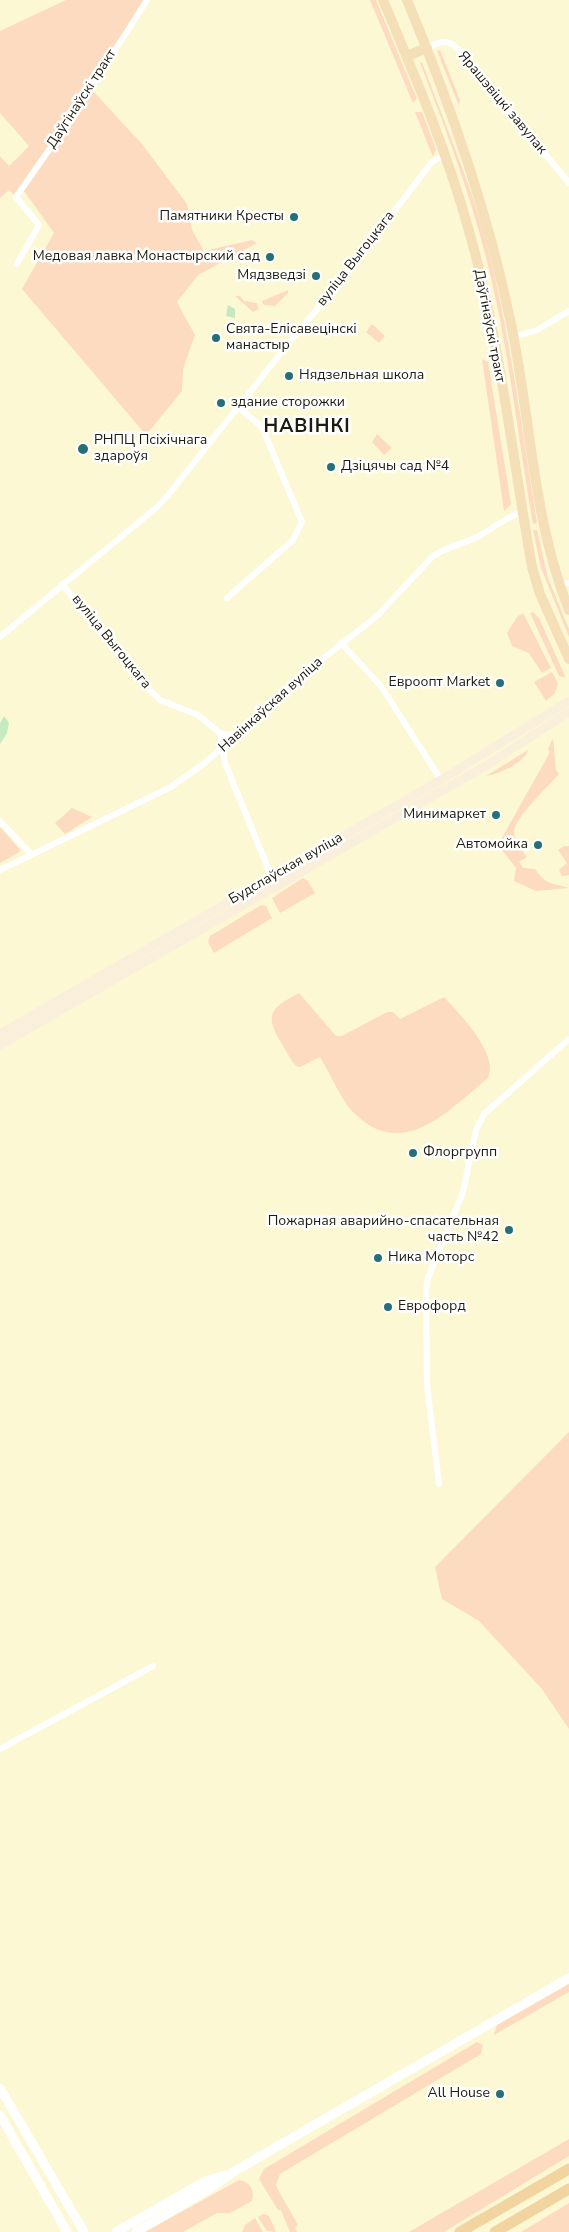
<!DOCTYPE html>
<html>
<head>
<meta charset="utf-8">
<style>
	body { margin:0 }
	canvas { display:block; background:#fdf8d4 }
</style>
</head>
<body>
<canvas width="569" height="2232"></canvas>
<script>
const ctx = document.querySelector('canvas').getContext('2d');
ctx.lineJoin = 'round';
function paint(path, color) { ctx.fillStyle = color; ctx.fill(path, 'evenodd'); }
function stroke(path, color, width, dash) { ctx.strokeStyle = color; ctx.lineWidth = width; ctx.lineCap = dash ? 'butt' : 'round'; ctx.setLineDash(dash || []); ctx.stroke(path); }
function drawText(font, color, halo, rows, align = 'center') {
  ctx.font = font + ' "Nunito Sans",sans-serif'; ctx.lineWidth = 5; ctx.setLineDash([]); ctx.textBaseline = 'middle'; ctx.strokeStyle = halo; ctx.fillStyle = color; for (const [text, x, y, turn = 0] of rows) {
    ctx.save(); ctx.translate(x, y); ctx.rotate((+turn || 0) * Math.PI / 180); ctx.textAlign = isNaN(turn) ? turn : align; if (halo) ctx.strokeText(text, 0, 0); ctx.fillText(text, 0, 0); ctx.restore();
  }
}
const green = new Path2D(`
	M66 0H146L54 132 43 160 16 197 9 190 0 198V156L9 166 29 146 0 113V31Z
	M370 0H376L414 92 417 98 413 103Z
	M440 50 460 100 459 106 437 51Z
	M422 62C444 122 469 179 486 240 510 333 522 429 537 523L533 524C519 446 511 367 494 291 477 212 449 137 420 63Z
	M93 91 142 144 187 204 192 230 204 251 252 240 257 243 198 275 177 302 195 335 183 369 182 391 146 435 22 289 54 233 24 191Z
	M415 112H422L436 149 433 157Z
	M288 290V293L275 306 264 305 262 301Z
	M235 296H240L244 301 257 303 259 309 253 312Z
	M372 324 385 336 379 343 366 332Z
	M482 359 488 362 511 504 504 511Z
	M377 434 392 448 384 455 372 442Z
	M533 530H537L548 578 569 629V637L541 568Z
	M533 612 539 618 566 678 559 676 530 613Z
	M523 613 551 668 542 673 529 653 512 646 507 633 518 616Z
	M552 672 558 683 555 693 546 701 534 682Z
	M553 738 556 770 559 774C549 786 513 818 514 833 514 842 522 850 527 857L519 862 523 868 535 869C548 887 552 882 569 888L536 891 514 881 516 868 498 845 550 752 548 749Z
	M528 750C524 763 499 774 486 776Z
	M72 808 92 817 65 834 55 823Z
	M0 827 21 851 0 863Z
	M564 846H569V875L562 876 559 870 567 863 558 850Z
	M303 878 308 881 315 893 280 913 272 898Z
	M261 905 266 906 272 918 214 953 208 942 210 936Z
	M299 993 336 1036H342L387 1012H393L400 1019 444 997C459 1013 500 1055 488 1078 449 1110 403 1162 354 1113 341 1100 330 1073 320 1057L300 1067 296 1066C289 1058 285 1048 279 1039 263 1012 275 1006 299 993Z
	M569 1432V1729L542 1689 479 1621 442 1599 435 1567Z
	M569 1984V1992L494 2035 497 2025Z
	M477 2042 483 2045 481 2054 280 2174 276 2185 278 2190 298 2225 295 2227 297 2232H290L281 2210H278L259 2179 264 2169Z
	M569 2139V2156L444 2232H409Z
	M239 2180C250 2182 255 2190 252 2201L230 2213H217L183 2232H145Z
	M569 2203V2232H521Z
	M264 2214 269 2216 276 2232 267 2231 258 2217Z
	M255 2218 263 2232H242L245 2225Z`);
const water = new Path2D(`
	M228 305 235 309V318L226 316Z
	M4 716 9 723 7 733 0 744V723Z`);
const minor = new Path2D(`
	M427 48C440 42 447 38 458 49L569 183
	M17 264 39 225 16 197 79 107 147 0
	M514 337 537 330 569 311
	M62 584 144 684 160 700 198 715 220 733 227 735 235 734
	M559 585 569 583
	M227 598 293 540 302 522 262 427 238 407
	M0 637 157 507 169 494 292 339 345 276 431 163 446 154
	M341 643 381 686 441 780
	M220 733 225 763 272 878
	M0 821 32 855
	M0 870 171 787 206 762 301 676 377 616 433 556C447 547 462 544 477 537 492 529 505 518 522 512
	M439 1484 427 1385 426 1290 428 1278 463 1192 476 1130 484 1114 569 1039
	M0 1749 153 1666`);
const tertiary = new Path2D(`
	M0 2088 84 2232
	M0 2115 67 2232
	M116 2232 204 2182 224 2175
	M136 2232 211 2188 233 2172 569 1978`);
const secondary = new Path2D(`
	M0 1034 441 780 569 701
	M0 1045 487 765 569 712`);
const primary = new Path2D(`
	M383 0C415 76 447 151 469 231 500 340 512 455 532 567L540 594 569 659
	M407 0C450 103 487 209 510 319 531 416 532 518 569 610
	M407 56 427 48`);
const trunk = new Path2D(`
	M460 2232 569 2169
	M495 2232 569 2189`);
const markers = [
	[294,217,5,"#256f76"],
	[270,257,5,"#256f76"],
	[316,276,5,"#256f76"],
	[216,338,5,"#256f76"],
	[289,376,5,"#256f76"],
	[221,403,5,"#256f76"],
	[83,449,6,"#256f76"],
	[331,467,5,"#256f76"],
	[500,683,5,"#256f76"],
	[496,815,5,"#256f76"],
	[538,845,5,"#256f76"],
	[413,1153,5,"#256f76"],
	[509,1230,5,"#256f76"],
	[378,1258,5,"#256f76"],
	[388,1307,5,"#256f76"],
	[500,2094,5,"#256f76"]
];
const streetNames = [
	["Даўгінаўскі тракт",82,99,-57],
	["Ярашэвіцкі завулак",502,103,50],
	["вуліца Выгоцкага",356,259,-52],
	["Даўгінаўскі тракт",489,326,79],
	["вуліца Выгоцкага",111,642,51],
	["Навінкаўская вуліца",271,705,-42],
	["Будслаўская вуліца",286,869,-30]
];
const poiNames = [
	["Памятники Кресты",284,217],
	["Медовая лавка Монастырский сад",260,257],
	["Мядзведзі",306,276],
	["Свята-Елісавецінскі",226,330,"left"],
	["манастыр",226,346,"left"],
	["Нядзельная школа",299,376,"left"],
	["здание сторожки",231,403,"left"],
	["РНПЦ Псіхічнага",94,441,"left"],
	["здароўя",94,457,"left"],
	["Дзіцячы сад №4",341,467,"left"],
	["Евроопт Market",490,683],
	["Минимаркет",486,815],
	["Автомойка",528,845],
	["Флоргрупп",423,1153,"left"],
	["Пожарная аварийно-спасательная",499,1222],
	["часть №42",499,1238],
	["Ника Моторс",388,1258,"left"],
	["Еврофорд",398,1307,"left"],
	["All House",490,2094]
];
const districtNames = [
	["НАВІНКІ",307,427]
];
paint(green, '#fddbc1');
paint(water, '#c5eac0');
stroke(minor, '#fff', 6);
stroke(tertiary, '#fff', 9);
stroke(secondary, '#faefdb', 9);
stroke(primary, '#f5dfb8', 10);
stroke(trunk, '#f2d4a0', 11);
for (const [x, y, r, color] of markers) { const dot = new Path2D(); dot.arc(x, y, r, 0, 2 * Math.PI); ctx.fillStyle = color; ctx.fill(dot); stroke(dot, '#fff', 2); }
drawText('14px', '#1e1c0f', '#fff', streetNames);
drawText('14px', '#1e1c0f', '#fff', poiNames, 'right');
ctx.letterSpacing = '1px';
drawText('bold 19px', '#1e1c0f', '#fff', districtNames);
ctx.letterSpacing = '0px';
</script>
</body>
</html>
